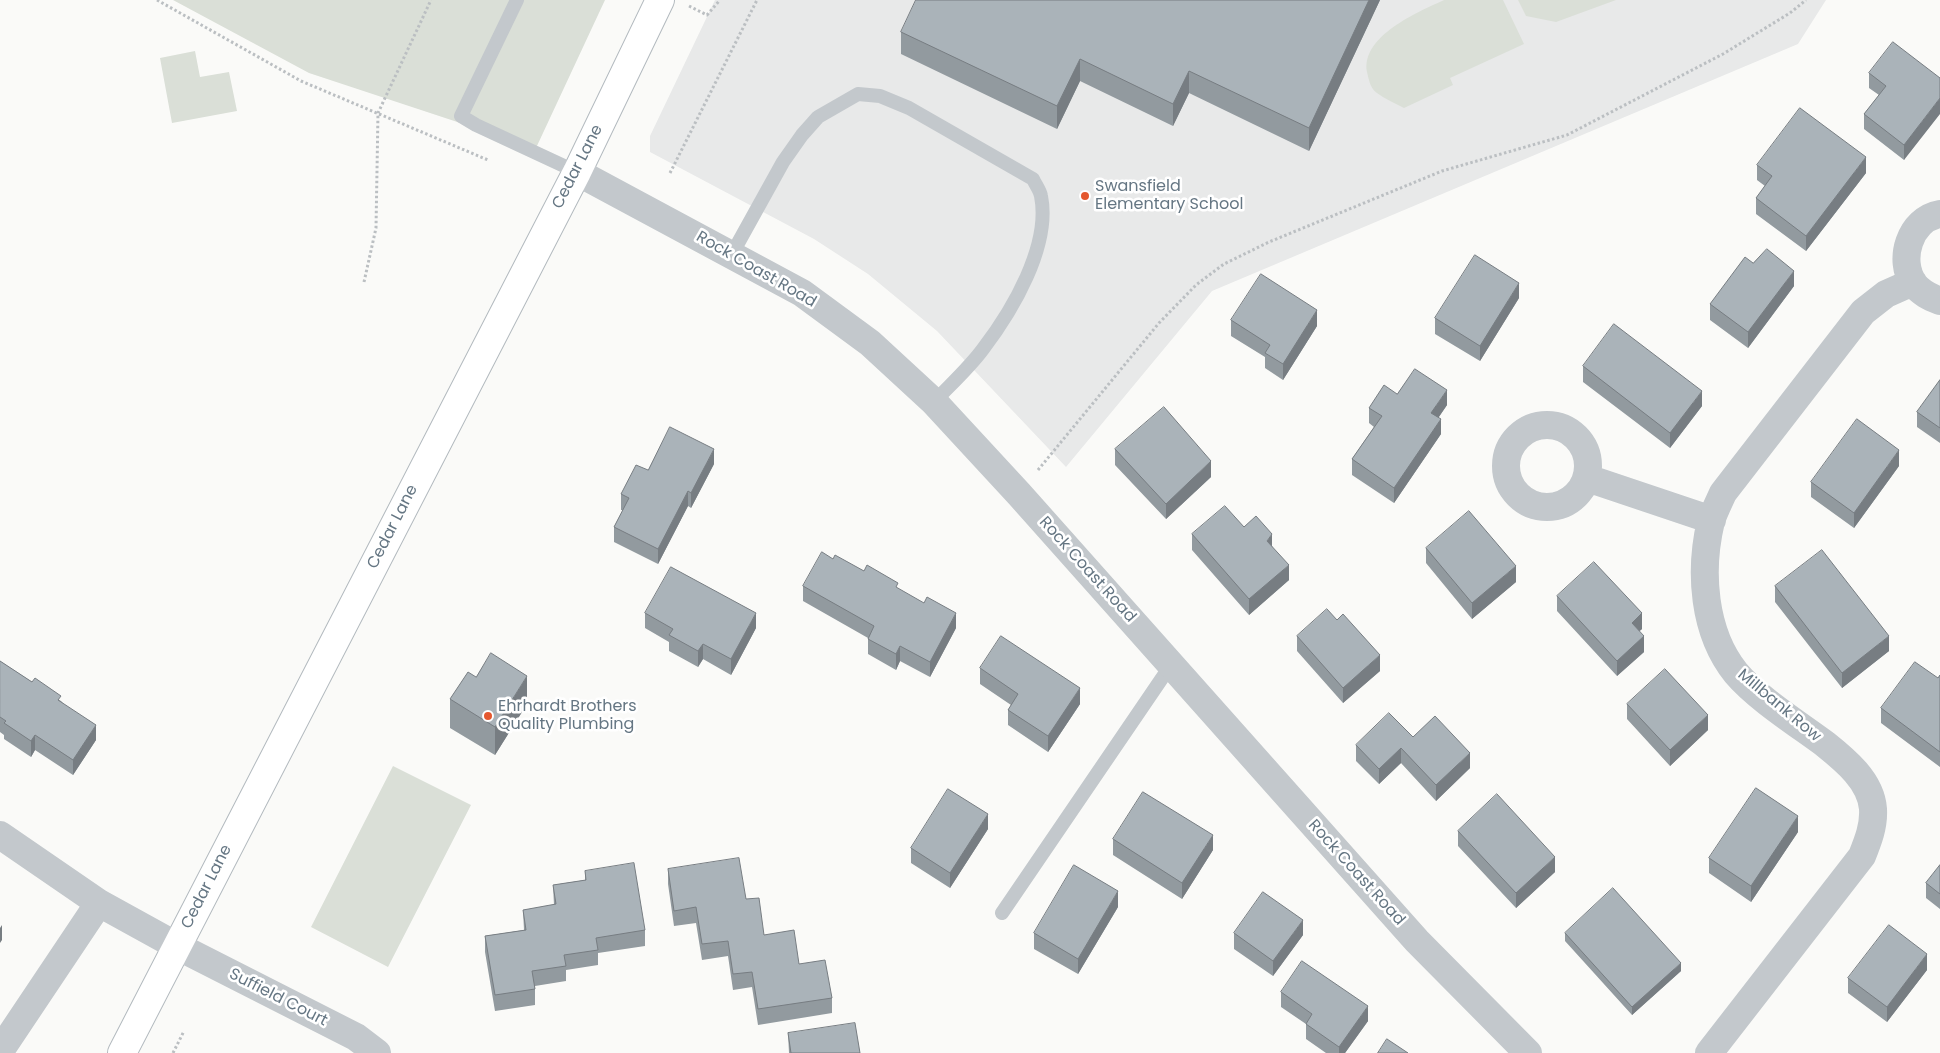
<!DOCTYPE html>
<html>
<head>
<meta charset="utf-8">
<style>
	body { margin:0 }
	canvas { display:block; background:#fafaf8 }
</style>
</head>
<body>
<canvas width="1940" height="1053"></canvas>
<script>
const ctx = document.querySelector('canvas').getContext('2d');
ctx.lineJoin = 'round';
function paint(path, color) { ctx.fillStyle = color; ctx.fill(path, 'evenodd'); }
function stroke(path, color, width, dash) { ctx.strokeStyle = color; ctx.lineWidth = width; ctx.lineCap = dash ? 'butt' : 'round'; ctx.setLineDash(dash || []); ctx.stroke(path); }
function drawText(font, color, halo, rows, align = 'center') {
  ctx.font = font + ' Poppins,sans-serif'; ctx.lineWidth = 5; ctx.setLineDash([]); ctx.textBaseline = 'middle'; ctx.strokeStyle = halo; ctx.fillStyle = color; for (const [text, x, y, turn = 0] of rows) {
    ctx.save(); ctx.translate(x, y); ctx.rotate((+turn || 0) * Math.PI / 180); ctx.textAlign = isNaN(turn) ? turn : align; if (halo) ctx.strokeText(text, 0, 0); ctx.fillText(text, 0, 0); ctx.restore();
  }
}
const built = new Path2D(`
	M715 0H1826L1798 44 1212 291 1066 467 937 331 868 274 814 239 650 152V136Z`);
const green = new Path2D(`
	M173 0H605L536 148 309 73Z
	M1444 0H1503L1524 44 1450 78 1453 85 1404 108C1395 103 1385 99 1377 93 1370 88 1369 80 1367 72 1361 36 1418 12 1444 0Z
	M1518 0H1616L1556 22 1526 16Z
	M195 51 200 77 229 72 237 111 172 123 160 58Z
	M393 766 471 805 388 967 311 927Z`);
const path = new Path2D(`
	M157 0 301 81 488 160
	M689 6 707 15 720 0
	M670 173 757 0
	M364 282 376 228 378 113 431 0
	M1038 470 1159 323 1196 285 1224 264 1269 242 1442 171 1567 135 1723 54 1790 13 1806 0
	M173 1053 184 1031`);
const service = new Path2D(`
	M517 0 461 116 476 125 577 172
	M732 254 783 162 802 135 818 117 858 94 880 96 909 108 1033 179C1035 184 1040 190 1041 196 1051 246 1012 311 983 349 969 368 950 385 934 402
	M1002 913 1171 665`);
const minor = new Path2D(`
	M577 172 802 293 870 343 934 402 1019 494 1417 941 1528 1053
	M1940 214C1910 219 1897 260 1914 284 1921 293 1930 297 1940 301
	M1506 466a41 41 0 1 1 82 0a41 41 0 1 1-82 0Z
	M1587 478 1712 520
	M0 835 99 903 177 946 356 1037 377 1053
	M0 1051 99 903
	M1709 1053 1862 856C1868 841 1874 826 1873 809 1871 781 1845 760 1825 744 1798 724 1757 698 1736 673 1703 632 1699 571 1711 521 1714 512 1719 502 1723 493L1863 312 1886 294 1913 282`);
const secondary = new Path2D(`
	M122 1053 577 172 660 0`);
const wall = new Path2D(`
	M1380 0 1309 151 1189 93 1173 126 1080 81 1057 129 901 54V32Z
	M1869 73 1940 78 1904 160 1864 129V114L1879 95 1869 88Z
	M1757 165 1866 173 1806 251 1756 214V198L1765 186 1757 180Z
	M1753 263 1794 286 1748 348 1710 320V304Z
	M1519 298 1480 361 1435 334V318Z
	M1231 320 1317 326 1283 380 1265 368V357L1231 336Z
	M1583 366 1702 406 1670 448 1583 382Z
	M1940 380V443L1917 427V412Z
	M1447 405 1439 417 1441 434 1394 503 1352 475V459L1374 427 1369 423V408Z
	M1115 449 1211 477 1166 519 1115 465Z
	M714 464 691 508 688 506 658 564 614 542V527L623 510H621V494L648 470Z
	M1899 466 1854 528 1811 497V482Z
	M1244 527 1272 546 1289 580 1249 615 1192 550V534Z
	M1426 548 1516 582 1472 619 1426 563Z
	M833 559 864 571 898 589 956 628 930 677 900 661 896 670 868 654V638L803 601V586Z
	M1775 586 1889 651 1842 688 1775 602Z
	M1557 596 1642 629 1639 631 1644 652 1617 676 1557 611Z
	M645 613 756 628 731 675 703 659 698 667 669 651V642L645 628Z
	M1297 636 1380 671 1343 703 1297 651Z
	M0 661 61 701 96 740 73 775 35 750 31 757 4 739V735L0 732Z
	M980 668 1080 704 1048 752 1008 725V710L1011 705 980 684Z
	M1940 675V767L1881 723V708L1938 678Z
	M450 699 527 704 495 755 450 728Z
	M1627 704 1708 730 1670 766 1627 719Z
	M1413 737 1470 768 1436 801 1401 763 1379 784 1356 761V745Z
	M988 829 950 888 911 863V848Z
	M1458 831 1555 872 1516 908 1458 846Z
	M1798 832 1751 902 1709 873V858Z
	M1113 839 1213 850 1182 899 1113 855Z
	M1940 865V909L1926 898V883Z
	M668 869 746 899 764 935 799 964 832 998V1013L758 1025 752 987 733 990 728 956 702 960 696 923 674 926 668 884Z
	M585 871 645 930V946L598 953V965L566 970V981L535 986V1005L495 1011 485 952V936L524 930 523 910 554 905 553 885 585 880Z
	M1118 907 1078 974 1034 949V933Z
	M1234 933 1303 935 1273 976 1234 949Z
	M1565 933 1681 971 1632 1015 1565 941Z
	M1927 970 1887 1022 1848 993V978Z
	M1281 992 1368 1021 1345 1053H1326L1306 1039V1024L1281 1007Z
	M788 1033 860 1053H789Z`);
const shadedWall = new Path2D(`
	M1369 0H1380L1309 151V128Z
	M1080 59V81L1057 129V106Z
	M1189 71V93L1173 126V104Z
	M1940 98V114L1904 160V145Z
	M1866 157V173L1806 251V236Z
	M1794 271V286L1748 348V332Z
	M1519 283V298L1480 361V346Z
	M1317 310V326L1283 380V364Z
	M1447 390V405L1431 428V413Z
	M1702 391V406L1670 448V433Z
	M1441 419V434L1394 503V488Z
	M714 449V464L691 508V493Z
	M1899 450V466L1854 528V513Z
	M1211 461V477L1166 519V504Z
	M688 491V506L658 564V549Z
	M1272 534V550L1267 541Z
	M1289 565V580L1249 615V599Z
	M1516 566V582L1472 619V603Z
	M756 613V628L731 675V659Z
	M956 613V628L930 677V662Z
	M1642 613V629L1632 638V623Z
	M1644 636V652L1617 676V661Z
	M1889 636V651L1842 688V673Z
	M703 644V659L698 667V651Z
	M900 646V661L896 670V654Z
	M1380 655V671L1343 703V688Z
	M527 676V704L495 755V727Z
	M1080 688V704L1048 752V736Z
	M1708 715V730L1670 766V750Z
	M96 725V740L73 775V760Z
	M35 735V750L31 757V741Z
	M1401 748V763L1379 784V769Z
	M1470 753V768L1436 801V785Z
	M988 814V829L950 888V873Z
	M1798 816V832L1751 902V886Z
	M1213 835V850L1182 899V883Z
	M1555 857V872L1516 908V893Z
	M1118 891V907L1078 974V959Z
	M1303 920V935L1273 976V961Z
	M2 925V940L0 943V928Z
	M1927 954V970L1887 1022V1007Z
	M1681 963V971L1632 1015V1007Z
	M1368 1006V1021L1345 1053H1339V1047Z`);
const building = new Path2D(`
	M916 0H1369L1309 128 1189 71 1173 104 1080 59 1057 106 901 32Z
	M1893 42 1940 78V98L1904 145 1864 114 1886 86 1869 73Z
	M1800 108 1866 157 1806 236 1756 198 1772 176 1757 165Z
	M1767 249 1794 271 1748 332 1710 304 1745 257 1753 263Z
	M1475 255 1519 283 1480 346 1435 318Z
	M1261 274 1317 310 1283 364 1265 353 1270 345 1231 320Z
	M1614 324 1702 391 1670 433 1583 366Z
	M1415 369 1447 390 1431 413 1441 419 1394 488 1352 459 1382 416 1369 408 1384 385 1397 394Z
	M1940 380V428L1917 412Z
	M1164 407 1211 461 1166 504 1115 449Z
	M1857 419 1899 450 1854 513 1811 482Z
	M670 427 714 449 691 493 688 491 658 549 614 527 629 498 621 494 636 465 648 470Z
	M1225 506 1244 527 1256 516 1272 534 1267 541 1289 565 1249 599 1192 534Z
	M1469 511 1516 566 1472 603 1426 548Z
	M1822 550 1889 636 1842 673 1775 586Z
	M822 552 833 559 835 555 864 571 867 565 898 583 896 587 924 603 927 597 956 613 930 662 900 646 896 654 868 639 874 626 803 586Z
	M1594 562 1642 613 1632 623 1644 636 1617 661 1557 596Z
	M671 567 756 613 731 659 703 644 698 651 669 635 673 629 645 613Z
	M1327 609 1337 620 1343 614 1380 655 1343 688 1297 636Z
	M1001 636 1080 688 1048 736 1008 710 1018 694 980 668Z
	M491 653 527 676 495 727 450 699 468 672 476 677Z
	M0 661 32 682 35 678 61 696 58 700 96 725 73 760 35 735 31 741 4 723 6 721 0 717Z
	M1915 662 1938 678 1940 675V752L1881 708Z
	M1665 669 1708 715 1670 750 1627 704Z
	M1389 713 1413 737 1435 716 1470 753 1436 785 1401 748 1379 769 1356 745Z
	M1756 788 1798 816 1751 886 1709 858Z
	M948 789 988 814 950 873 911 848Z
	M1143 792 1213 835 1182 883 1113 839Z
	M1497 794 1555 857 1516 893 1458 831Z
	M739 858 746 899 759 898 764 935 794 930 799 964 825 960 832 998 758 1009 752 972 733 974 728 941 702 944 696 907 674 911 668 869Z
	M634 863 645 930 596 938 598 950 564 955 566 966 532 971 535 989 495 995 485 936 526 930 523 910 556 904 553 885 586 880 585 871Z
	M1074 865 1118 891 1078 959 1034 933Z
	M1940 865V894L1926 883Z
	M1613 888 1681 963 1632 1007 1565 933Z
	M1263 892 1303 920 1273 961 1234 933Z
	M1889 925 1927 954 1887 1007 1848 978Z
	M1302 961 1368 1006 1339 1047 1306 1024 1312 1014 1281 992Z
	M855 1023 860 1053H791L788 1033Z
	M1387 1039 1408 1053H1378Z`);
const markers = [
	[1085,196,5,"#e4572e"],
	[488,716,5,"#e4572e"]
];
const streetNames = [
	["Cedar Lane",578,167,-63],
	["Rock Coast Road",756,270,30],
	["Cedar Lane",393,527,-63],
	["Rock Coast Road",1087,570,48],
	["Millbank Row",1779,706,40],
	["Rock Coast Road",1356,873,48],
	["Cedar Lane",207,887,-63],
	["Suffield Court",278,998,27]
];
const poiNames = [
	["Swansfield",1095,187],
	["Elementary School",1095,205],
	["Ehrhardt Brothers",498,707],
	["Quality Plumbing",498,725]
];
paint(built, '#e8e9e9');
paint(green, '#dadfd7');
stroke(secondary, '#b3babf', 30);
stroke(path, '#bbbfc2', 3, [2.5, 2.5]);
stroke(service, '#c3c8cc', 14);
stroke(minor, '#c3c8cc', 28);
stroke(secondary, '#fff', 28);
paint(wall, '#929a9f');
paint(shadedWall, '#777d82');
paint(building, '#aab3b9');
stroke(building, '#777d82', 1);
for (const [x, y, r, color] of markers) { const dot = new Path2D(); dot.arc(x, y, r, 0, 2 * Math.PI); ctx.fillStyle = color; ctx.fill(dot); stroke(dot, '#fff', 2); }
drawText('16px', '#657683', '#fff', streetNames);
drawText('16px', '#657683', '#fff', poiNames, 'left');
</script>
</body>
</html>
